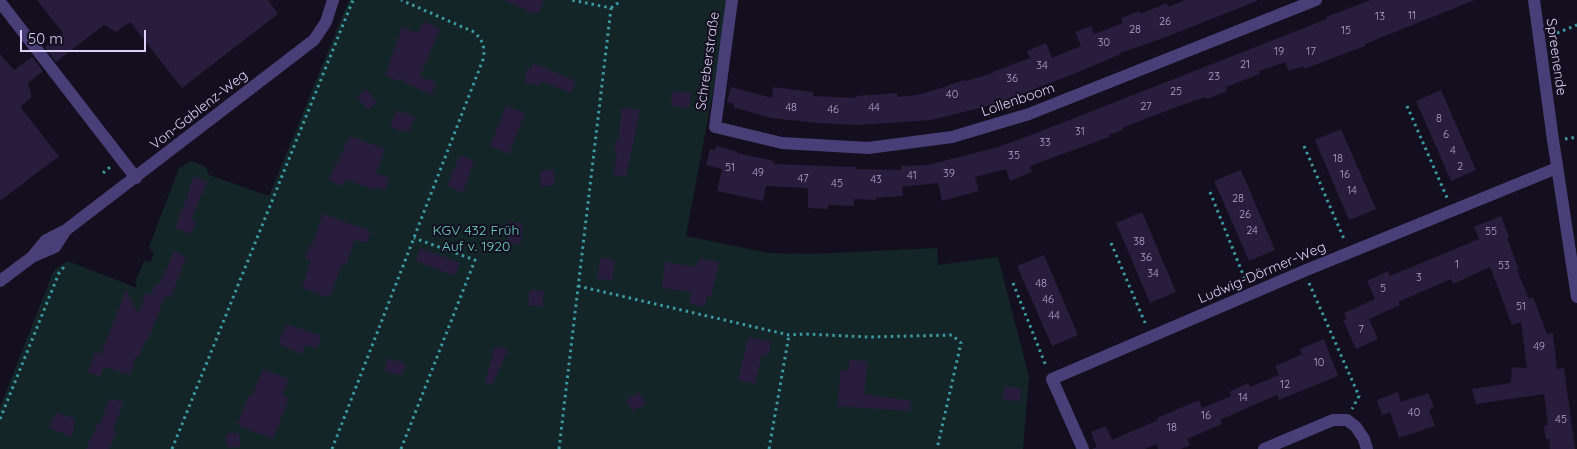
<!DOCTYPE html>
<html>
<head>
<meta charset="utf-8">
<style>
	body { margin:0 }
	#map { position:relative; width:1577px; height:449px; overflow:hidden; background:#140f1e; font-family:Quicksand,sans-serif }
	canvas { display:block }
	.scale { position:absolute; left:20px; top:30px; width:126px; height:22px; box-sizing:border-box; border:2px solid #dcd1f9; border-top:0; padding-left:6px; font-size:15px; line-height:18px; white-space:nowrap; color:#dcd1f9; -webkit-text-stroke:4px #140f1e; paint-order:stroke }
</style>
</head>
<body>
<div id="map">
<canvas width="1577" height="449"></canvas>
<div class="scale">50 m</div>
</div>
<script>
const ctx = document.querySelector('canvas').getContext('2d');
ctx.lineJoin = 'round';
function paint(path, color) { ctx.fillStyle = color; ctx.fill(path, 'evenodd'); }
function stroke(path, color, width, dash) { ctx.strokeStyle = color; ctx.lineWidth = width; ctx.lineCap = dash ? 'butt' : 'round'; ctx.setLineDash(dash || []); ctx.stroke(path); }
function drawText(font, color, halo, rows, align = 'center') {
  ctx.font = font + ' Quicksand,sans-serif'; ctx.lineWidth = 4; ctx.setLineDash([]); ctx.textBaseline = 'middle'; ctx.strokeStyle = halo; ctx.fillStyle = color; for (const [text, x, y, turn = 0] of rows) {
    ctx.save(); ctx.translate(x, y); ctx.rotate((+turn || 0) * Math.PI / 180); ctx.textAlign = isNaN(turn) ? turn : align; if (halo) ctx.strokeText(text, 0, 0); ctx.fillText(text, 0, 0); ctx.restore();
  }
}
const green = new Path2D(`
	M349 0H730L686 236 769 253 812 254 937 248 938 265 998 257 1029 377 1023 449H0V407L54 270 68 261 137 288 135 282 144 261 150 262 154 254 149 247 179 168 191 161 206 167 209 175 269 196Z`);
const building = new Path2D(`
	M37 0H268L278 14 182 88 130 22 116 32 104 25 56 62 45 47 63 33Z
	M504 0H544L539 13H533Z
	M1185 0H1257V1L1161 39 1120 53 1121 54 1071 75 992 105 931 120 858 125 817 123 771 118 733 107 734 104 727 102 731 87 772 98 773 87 813 92V96L856 98V96L897 93V97L917 95 948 86V85L965 80 966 81 993 73 992 72 1030 58 1027 51 1046 43 1052 58 1081 46 1075 32 1091 26 1094 34 1123 23 1121 18 1139 11 1140 14 1167 3 1168 7Z
	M1371 0H1475L1365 44V46L1304 69 1303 66 1289 71 1285 62 1259 71 1260 74 1226 87 1227 91 1207 99 1206 97 1179 106 1122 128 1123 130 1109 135V137L1030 166 1032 172 1010 181 1006 169 975 177 979 191 942 201 938 183 902 187 903 196 876 198V200L854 199V206L828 205V209L808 208V188L766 186 763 201 717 191 722 169 706 165 710 149 715 150 716 146 738 152 737 153 774 161 773 164 856 167V169L901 170V166L928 165 955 158 998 147 1031 135 1327 19 1326 17Z
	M423 21 440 29 420 76 436 83 432 95 403 82 405 77 400 81 385 76 402 27 418 33Z
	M0 54 14 70 32 57 43 71 28 83 31 94V98L20 107 59 156 0 201Z
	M533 63 576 81 571 93 541 81 540 86 524 82 527 68 531 69Z
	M366 89 377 102 368 110 357 97Z
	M1441 90 1476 170 1451 181 1416 101Z
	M672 91 691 93 689 108 671 106Z
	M506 106 525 113 509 154 490 146Z
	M622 108 640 110 626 177 613 174 617 155 614 154 616 140 618 141Z
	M397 110 415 117 409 132 404 130 403 132 390 127Z
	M1341 129 1376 209 1349 220 1315 140Z
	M350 136 385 149 376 173 389 178 385 190 376 187 375 190 345 179 343 186 329 180 336 162 338 163 346 142H348Z
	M460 155 474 161 463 193 447 186Z
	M554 170 555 185 541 187 540 171Z
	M1241 170 1275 250 1249 261 1214 181Z
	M193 176 207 182 191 220 196 222 191 234 175 228 187 197Z
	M1142 212 1176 292 1150 303 1116 223Z
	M323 214 371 231 367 243 355 239 346 266 342 264 329 298 302 288 311 260 305 258 310 245 312 246Z
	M1501 216 1509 237 1507 238 1519 270H1517L1529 299 1533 297 1547 334 1553 333 1557 369 1564 368 1575 449H1550L1549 439H1546L1544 426 1548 425 1544 394 1476 404 1472 389 1511 383 1512 367 1527 368 1521 322 1512 325 1490 267 1453 284 1451 279 1398 302 1400 305 1369 319 1378 339 1356 349 1343 320 1347 319 1344 313 1375 299 1367 281 1388 271 1390 276 1479 239 1474 227Z
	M508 222 523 223 521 244 507 243Z
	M420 248 460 263 455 276 416 261Z
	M174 251 186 257 171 298 165 296 148 340 146 339 139 357 136 356 130 375 104 367 100 377 88 372 95 352 101 354 126 290 138 314 146 293 151 295 156 283 160 284Z
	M1044 255 1078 335 1052 346 1017 266Z
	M601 257 615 260 612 281 597 278Z
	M699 258 719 262 711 297 707 296 705 307 689 303 691 292 662 288 665 262 697 267Z
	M530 290 544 291 542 307 528 305Z
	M287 324 321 336 317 349 305 345 302 354 278 344Z
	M748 337 771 342 768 356 762 355 755 384 738 380Z
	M1324 339 1338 376 1279 400 1277 395 1220 420 1222 424 1187 439 1190 445 1181 449H1158L1156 444 1145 449H1092L1097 447 1091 432 1106 426 1112 440 1158 420 1157 418 1199 400 1202 408 1231 396 1229 392 1248 383 1250 387 1279 375 1275 366 1302 354 1300 349Z
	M495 346 508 350 492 385 485 382Z
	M388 358 406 364 401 376 384 370Z
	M850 359 868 362 864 394 911 401 910 411 837 406 841 370H848Z
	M263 369 289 379 282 396 289 398 273 439 237 425 249 395 252 396Z
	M1005 386 1022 389 1019 402 1002 399Z
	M639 392 646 404 632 411 626 400Z
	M1398 392 1401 402 1428 393 1434 407 1429 410 1435 426 1399 438 1390 412 1382 415 1377 400Z
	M110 398 123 403 113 430 117 431 109 449H86L98 423 100 424Z
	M56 412 75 419 72 437 49 428Z
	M239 433 240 447H227L226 434Z`);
const path = new Path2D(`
	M611 8 617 4V0
	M1557 33 1577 25
	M1407 106 1448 200
	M1565 139 1577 137
	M1304 146 1344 239
	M103 173 110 167
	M1210 192 1246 282
	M1111 243 1146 325
	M1013 283 1046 366
	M1309 283 1359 396 1352 409
	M578 286 789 335 805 334 869 337 952 335 961 343 937 449
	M0 419 59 273 64 267
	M172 449 353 0
	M332 449 484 57C484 46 483 40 474 32L401 0
	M401 449 475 260 414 238
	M559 449 611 8 571 0
	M769 449 789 335`);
const minor = new Path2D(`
	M732 0 715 127 782 143 868 148 952 137 1029 114 1316 0
	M1534 0 1553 140 1577 297
	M0 2 136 178
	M34 256 55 247 66 230
	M0 281 32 257 46 240 66 230 314 40 326 22 333 0
	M1083 449 1052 379 1304 271 1557 168
	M1264 449 1333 420H1347L1356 427 1364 439 1367 449`);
const numberNames = [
	["11",1412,16],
	["13",1380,17],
	["26",1165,22],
	["28",1135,30],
	["15",1346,31],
	["30",1104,43],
	["19",1279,52],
	["17",1311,52],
	["21",1245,65],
	["34",1042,66],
	["23",1214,77],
	["36",1012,79],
	["25",1176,92],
	["40",952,95],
	["27",1146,107],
	["48",791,108],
	["44",874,108],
	["46",833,110],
	["8",1439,119],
	["31",1080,132],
	["6",1446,135],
	["33",1045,143],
	["4",1453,151],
	["35",1014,156],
	["18",1338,159],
	["2",1460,167],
	["51",730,168],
	["49",758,173],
	["39",949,174],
	["16",1345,175],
	["41",912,176],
	["47",803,179],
	["43",876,180],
	["45",837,184],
	["14",1352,191],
	["28",1238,199],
	["26",1245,215],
	["24",1252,231],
	["55",1491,232],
	["38",1139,242],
	["36",1146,258],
	["1",1457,265],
	["53",1504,266],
	["34",1153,274],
	["3",1419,278],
	["48",1041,284],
	["5",1383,289],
	["46",1048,300],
	["51",1521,307],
	["44",1054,316],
	["7",1361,330],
	["49",1539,347],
	["10",1319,363],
	["12",1285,385],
	["14",1243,398],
	["40",1414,413],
	["16",1206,416],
	["45",1561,420],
	["18",1172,428]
];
const streetNames = [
	["Spreenende",1556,57,82],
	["Schreberstraße",708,61,-82],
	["Lollenboom",1018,100,-19],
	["Von-Gablenz-Weg",199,110,-38],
	["Ludwig-Dörmer-Weg",1262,273,-23]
];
const parkNames = [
	["KGV 432 Früh",476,231],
	["Auf v. 1920",476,247]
];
paint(green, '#132527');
paint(building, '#281d3d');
stroke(path, '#3c9ba3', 3, [2.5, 4]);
stroke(minor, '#493f78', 12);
drawText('11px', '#afa4ca', null, numberNames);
drawText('14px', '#dcd1f9', '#140f1e', streetNames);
drawText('14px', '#67d0c5', '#140f1e', parkNames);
</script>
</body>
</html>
